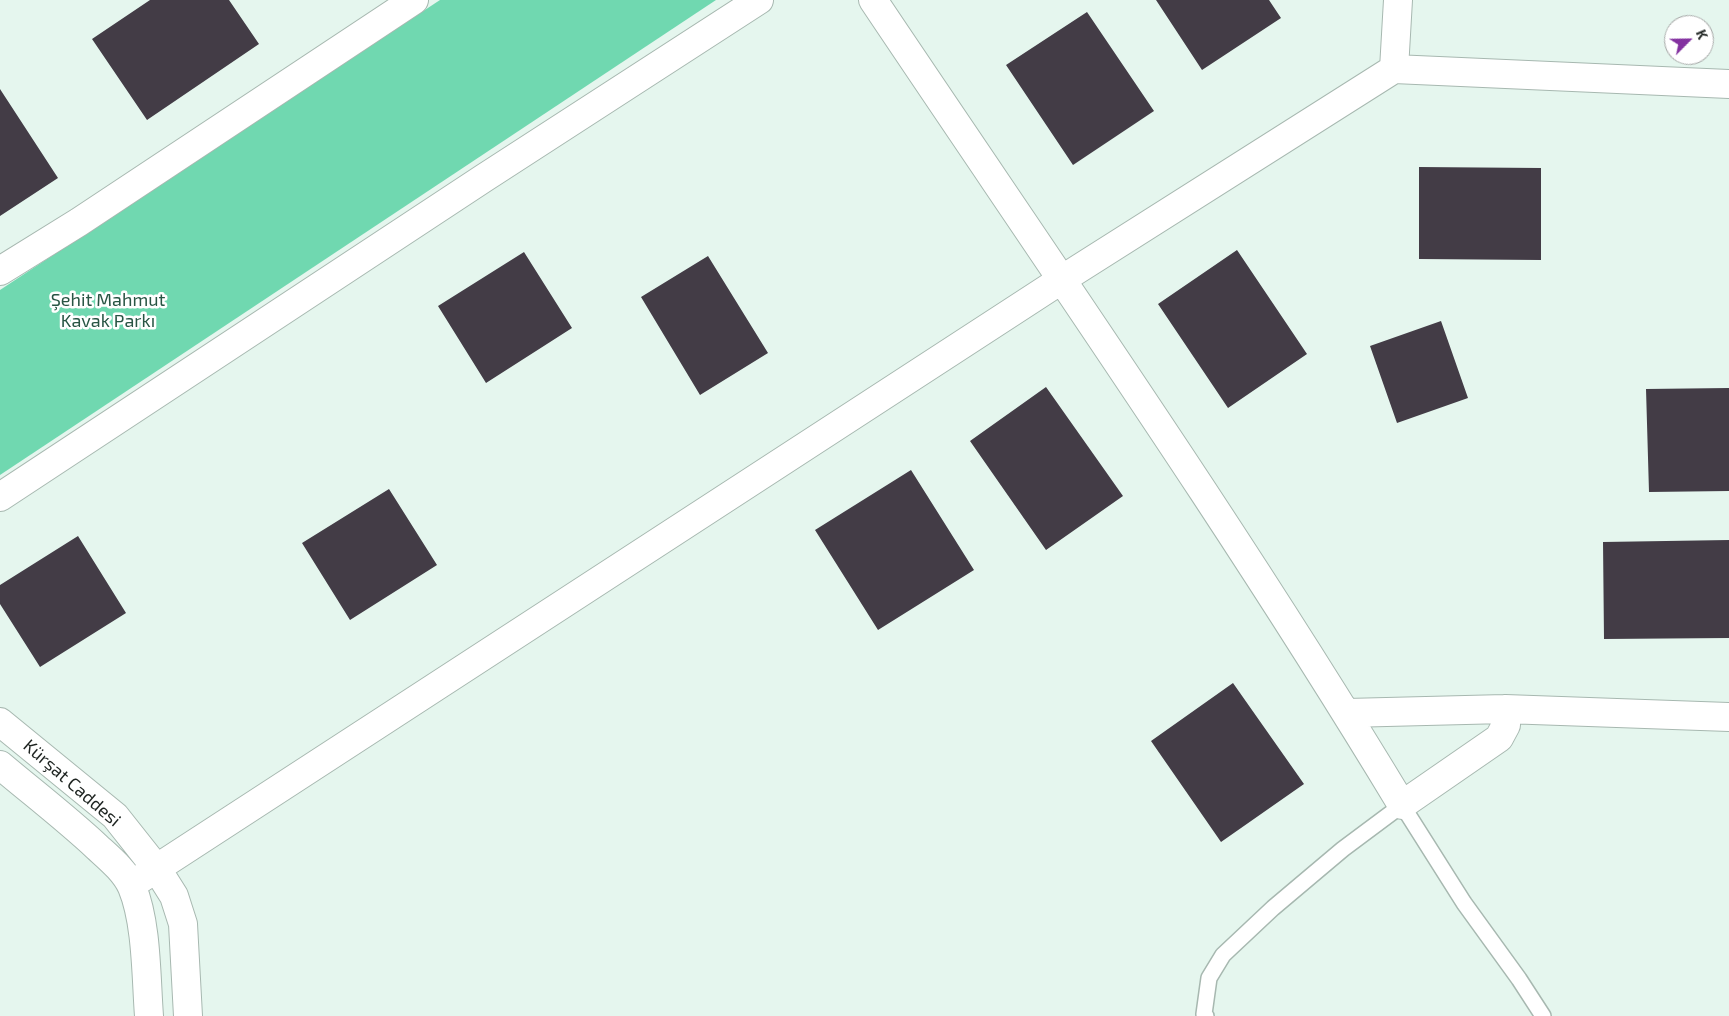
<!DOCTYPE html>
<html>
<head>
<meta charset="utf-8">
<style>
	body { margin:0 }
	#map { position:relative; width:1729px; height:1016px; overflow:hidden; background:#e5f6ee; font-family:"Exo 2",sans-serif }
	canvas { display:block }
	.north { position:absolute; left:1664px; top:15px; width:50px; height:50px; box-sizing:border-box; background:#fff; border:1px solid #a5a7a6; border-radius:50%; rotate:67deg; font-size:14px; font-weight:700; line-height:20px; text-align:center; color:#1d2320 }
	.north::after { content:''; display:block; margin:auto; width:18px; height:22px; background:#8331a0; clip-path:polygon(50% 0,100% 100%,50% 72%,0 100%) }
</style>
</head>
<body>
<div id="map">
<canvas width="1729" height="1016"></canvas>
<div class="north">K</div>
</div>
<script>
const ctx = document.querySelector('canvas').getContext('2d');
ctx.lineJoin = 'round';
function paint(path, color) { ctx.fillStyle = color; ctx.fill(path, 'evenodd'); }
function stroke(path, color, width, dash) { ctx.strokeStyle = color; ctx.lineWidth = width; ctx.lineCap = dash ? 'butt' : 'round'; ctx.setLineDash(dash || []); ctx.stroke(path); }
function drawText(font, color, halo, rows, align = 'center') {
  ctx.font = font + ' "Exo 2",sans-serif'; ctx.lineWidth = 5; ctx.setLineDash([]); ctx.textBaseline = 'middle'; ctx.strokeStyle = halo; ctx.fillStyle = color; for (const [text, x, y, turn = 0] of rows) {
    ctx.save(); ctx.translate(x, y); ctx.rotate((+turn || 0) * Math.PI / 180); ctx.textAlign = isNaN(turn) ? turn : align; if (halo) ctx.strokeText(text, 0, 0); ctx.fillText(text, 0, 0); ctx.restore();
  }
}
const green = new Path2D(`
	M440 0H716L0 475V290Z`);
const building = new Path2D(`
	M150 0H229L259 44 147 120 92 39Z
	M1156 0H1269L1281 18 1202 70Z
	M1087 12 1154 111 1073 165 1006 65Z
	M0 89 58 178 0 216Z
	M1419 167 1541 168V260L1419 259Z
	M1237 250 1307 354 1228 408 1158 304Z
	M524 252 572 328 486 383 438 306Z
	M708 256 768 353 700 395 641 297Z
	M1441 321 1468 398 1397 423 1370 346Z
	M1046 387 1123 496 1046 550 970 441Z
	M1729 388V491L1649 492 1646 389Z
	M911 470 974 570 878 630 815 530Z
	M389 489 437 565 350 620 302 543Z
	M78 536 126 613 40 667 0 604V585Z
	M1729 540V638L1604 639 1603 542Z
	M1233 683 1304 784 1221 842 1151 741Z`);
const service = new Path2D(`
	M1206 1016 1204 1014 1209 978 1223 955 1273 908 1343 849 1402 805 1464 903 1519 979 1543 1016`);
const minor = new Path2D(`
	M873 0C1052 267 1236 530 1402 805L1499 738 1506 725 1505 709
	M1394 69 1398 0
	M0 271 79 222 414 0
	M0 497 484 178 759 0
	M1347 713 1505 709 1729 717
	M0 722 115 816 157 869 174 896 183 924 188 1016
	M0 765C32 792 66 818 97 847 109 858 125 871 132 887 147 923 146 977 149 1016
	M131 885 1061 280 1394 69 1729 84`);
const parkNames = [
	["Şehit Mahmut",108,300],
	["Kavak Parkı",108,321]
];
const streetNames = [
	["Kürşat Caddesi",72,783,41]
];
paint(green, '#70d8b0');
paint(building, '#433c46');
stroke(service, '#a7b8b0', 18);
stroke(minor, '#a7b8b0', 30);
stroke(service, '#fff', 15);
stroke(minor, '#fff', 28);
drawText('18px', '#285544', '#fff', parkNames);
drawText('18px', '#1d2320', '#fff', streetNames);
</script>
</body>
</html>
